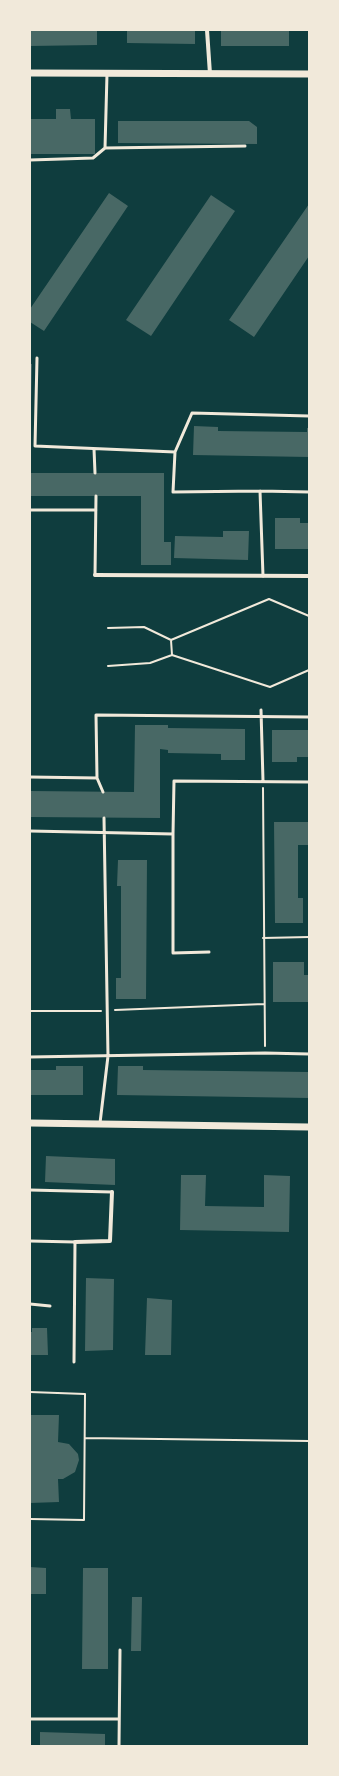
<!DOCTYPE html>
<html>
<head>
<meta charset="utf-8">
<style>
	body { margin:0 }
	#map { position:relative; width:339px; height:1776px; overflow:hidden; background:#0f3d3e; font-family:"Fira Sans",sans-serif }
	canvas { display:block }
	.frame { position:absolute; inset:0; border:31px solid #f1e9da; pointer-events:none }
</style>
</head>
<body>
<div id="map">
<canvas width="339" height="1776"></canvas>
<div class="frame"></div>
</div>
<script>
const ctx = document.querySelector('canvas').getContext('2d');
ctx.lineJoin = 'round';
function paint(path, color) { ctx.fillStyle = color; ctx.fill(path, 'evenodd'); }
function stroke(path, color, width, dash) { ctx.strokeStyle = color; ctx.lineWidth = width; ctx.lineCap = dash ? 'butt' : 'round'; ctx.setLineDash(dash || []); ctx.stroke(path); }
const building = new Path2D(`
	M30 30H97V45L30 46Z
	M127 30H195V44L127 43Z
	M221 30H289V46H221Z
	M56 109H70L71 119H95V154H30V119H56Z
	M118 121H249L257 127V144L118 143Z
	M109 193 128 206 44 331 30 322V309Z
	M211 195 235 211 151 336 126 320Z
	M309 204V256L254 337 229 320Z
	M30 364H32L31 402H30Z
	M194 426 218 427V431L307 432V428H309V457L193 455Z
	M30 473H164V542H171V565H141V496H30Z
	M275 518H300V523H309V549H275Z
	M223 531H249L248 560 174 558 175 536 223 537Z
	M135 725H168V728L245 729V760H221V754L168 753V750L160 749V818L30 817V791L134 792Z
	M272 730H309V757H297V762H272Z
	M274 822H309V845H298V898H303V923H275Z
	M118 860H147L146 999H116V978H121V886H117Z
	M273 962H304V975H309V1002H273Z
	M56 1066H83V1095H30V1070H56Z
	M118 1066H143V1070L309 1072V1098L117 1095Z
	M46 1156 115 1159V1185L45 1182Z
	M181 1175H206L205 1206 264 1207V1175L290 1176 289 1232 180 1230Z
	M86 1278 114 1279 113 1350 85 1351Z
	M147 1298 172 1300 171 1355H145Z
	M32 1328H47L48 1355H30V1332H32Z
	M30 1415H59L58 1442 69 1444 78 1454 79 1460 75 1472 63 1479H58L59 1502 30 1503Z
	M30 1567 46 1568V1594H30Z
	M83 1568H108V1669H82Z
	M132 1597H142L141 1651H131Z
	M40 1732 105 1734V1746H40Z`);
const path = new Path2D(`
	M108 628 144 627 171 640 269 599 309 616
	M171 640 172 655
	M108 666 150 663 172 655 270 687 309 670
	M263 788 265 1046
	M263 938 309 937
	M115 1010 264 1004
	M30 1011H101
	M30 1392 85 1394 84 1520 30 1519
	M85 1438 309 1441`);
const service = new Path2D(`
	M107 74 105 148 245 146
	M30 160 93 158 105 148
	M37 358 35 446 175 452 173 492 260 491 309 492
	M94 449 95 473
	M175 452 192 413 309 416
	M260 491 263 576
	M30 510H96
	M95 575 96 496
	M261 710 263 781
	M30 777 97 778 96 715 309 717
	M97 778 103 792
	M30 831 173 834 174 781 309 782
	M173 834V953L209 952
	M30 1057 265 1053 309 1054
	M100 1123 108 1056 104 818
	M30 1190 112 1192
	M30 1241 75 1242 74 1362
	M30 1304 50 1306
	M30 1719H119
	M119 1746 120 1650`);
const minor = new Path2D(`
	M207 30 210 74
	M95 575 309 576
	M75 1242 110 1241 112 1192`);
const tertiary = new Path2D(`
	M30 73 309 74
	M30 1123 309 1127`);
paint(building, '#486865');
stroke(path, '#f1e9da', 2);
stroke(service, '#f1e9da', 3);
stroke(minor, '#f1e9da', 4);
stroke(tertiary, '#f1e9da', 7);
</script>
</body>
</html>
